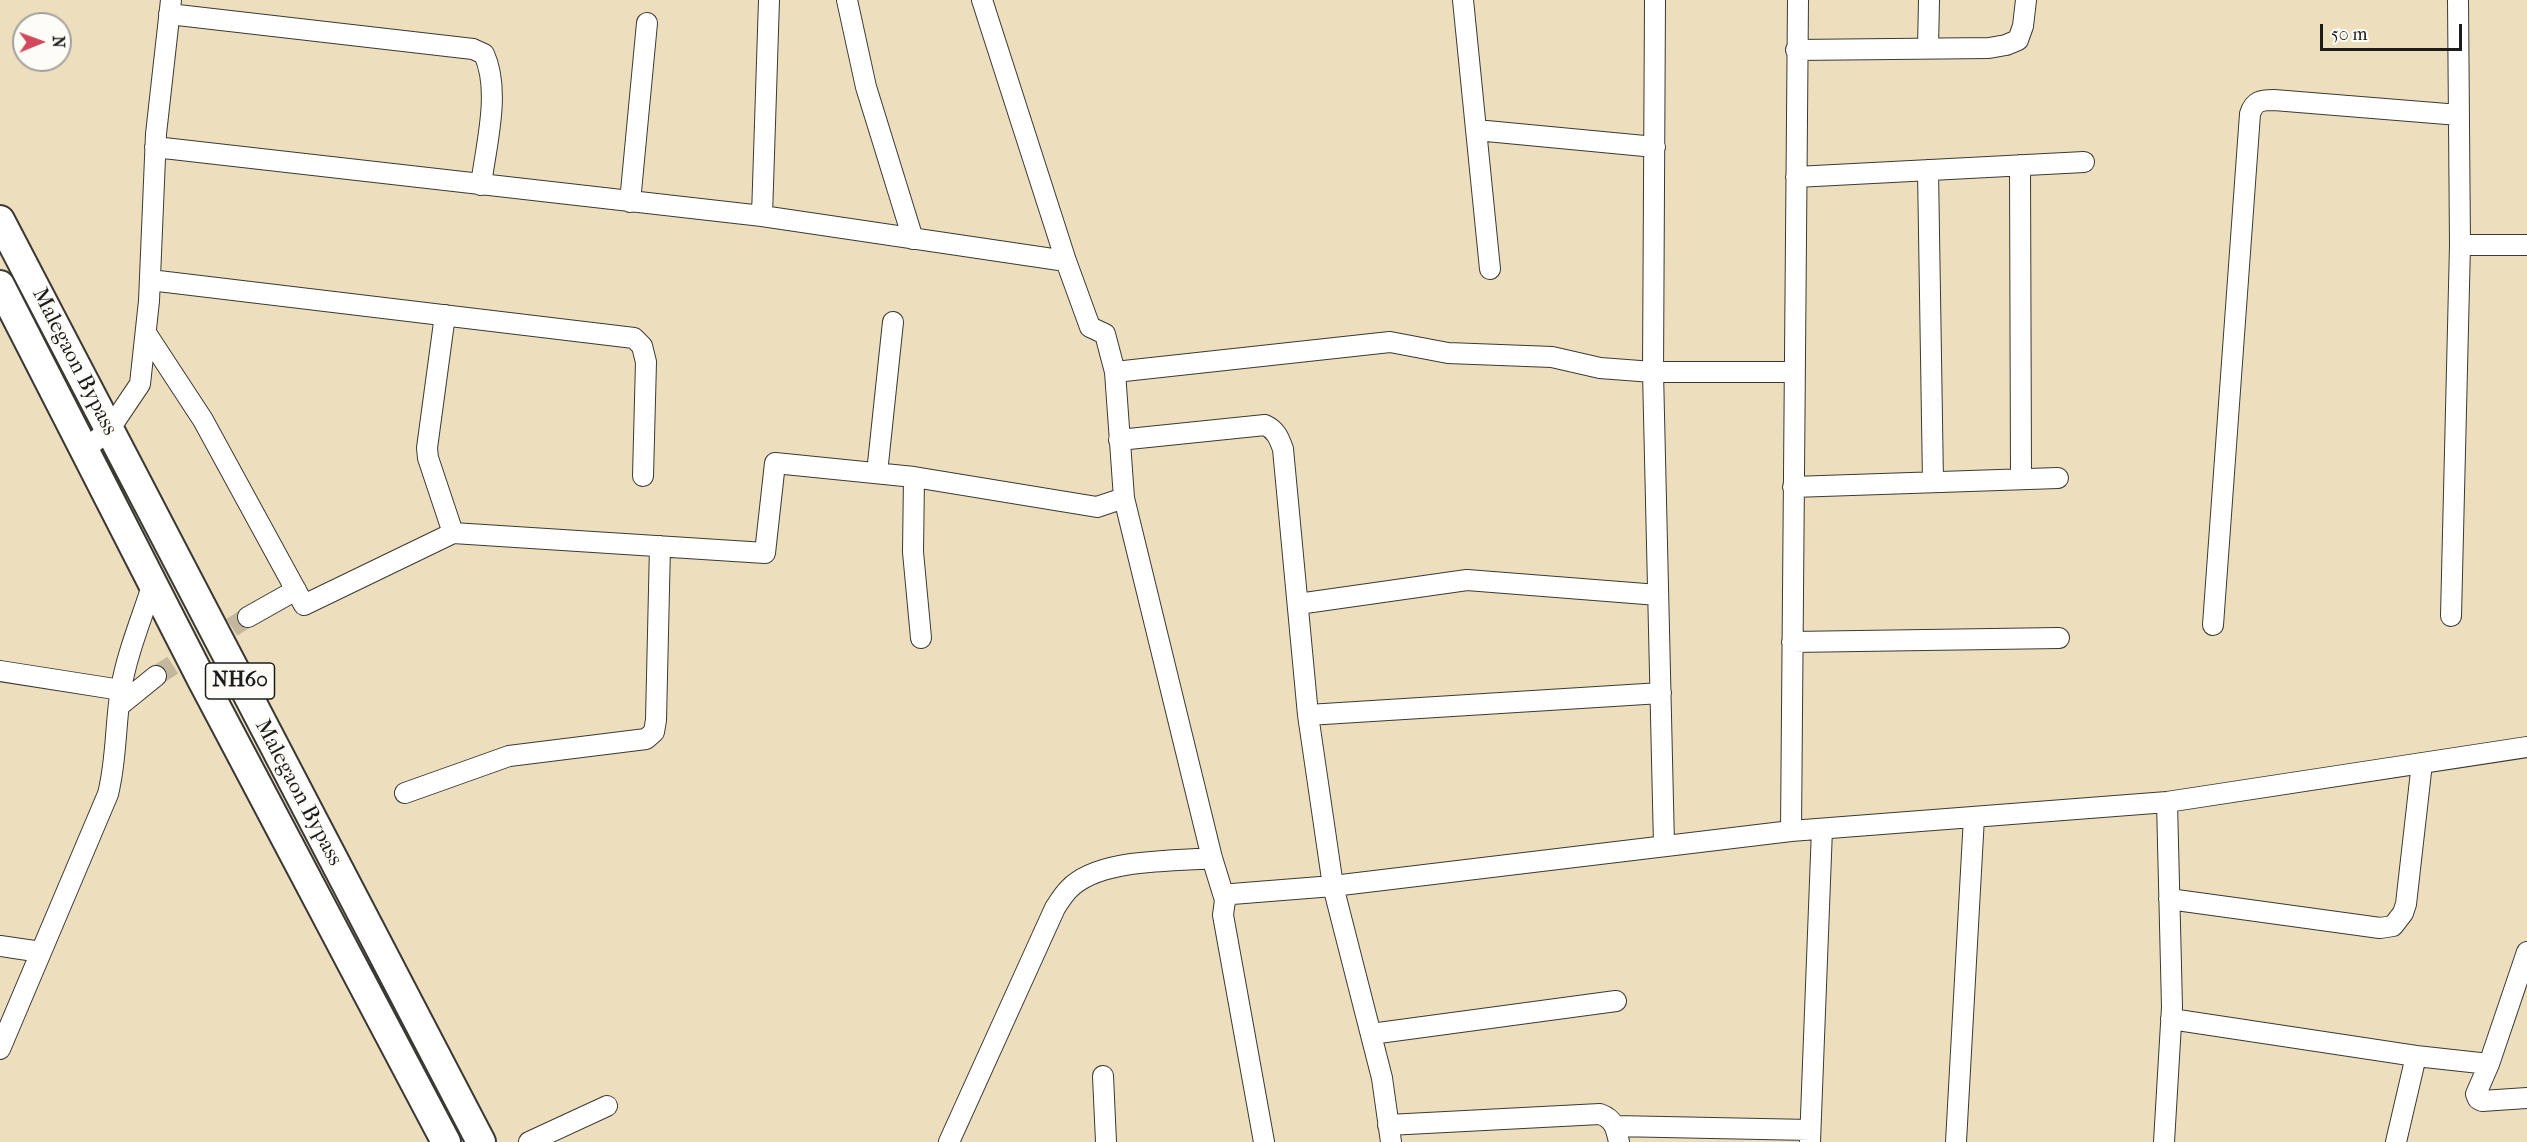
<!DOCTYPE html>
<html>
<head>
<meta charset="utf-8">
<style>
	body { margin:0 }
	#map { position:relative; width:2527px; height:1142px; overflow:hidden; background:#eddfbd; font-family:"IM FELL French Canon",serif }
	canvas { display:block }
	.north { position:absolute; left:12px; top:12px; width:60px; height:60px; box-sizing:border-box; background:#fdfcf7; border:2px solid #a3a29f; border-radius:50%; rotate:89deg; font-size:16px; font-weight:700; line-height:24px; text-align:center; color:#1c1c1c }
	.north::after { content:''; display:block; margin:auto; width:21px; height:27px; background:#d1495b; clip-path:polygon(50% 0,100% 100%,50% 72%,0 100%) }
	.scale { position:absolute; left:2320px; top:24px; width:142px; height:27px; box-sizing:border-box; border:3px solid #1c1c1c; border-top:0; padding-left:8px; font-size:18px; line-height:21px; white-space:nowrap; color:#1c1c1c; -webkit-text-stroke:4px #fdfcf7; paint-order:stroke }
</style>
</head>
<body>
<div id="map">
<canvas width="2527" height="1142"></canvas>
<div class="north">N</div>
<div class="scale">50 m</div>
</div>
<script>
const ctx = document.querySelector('canvas').getContext('2d');
ctx.lineJoin = 'round';
function stroke(path, color, width, dash) { ctx.strokeStyle = color; ctx.lineWidth = width; ctx.lineCap = dash ? 'butt' : 'round'; ctx.setLineDash(dash || []); ctx.stroke(path); }
function drawText(font, color, halo, rows, align = 'center') {
  ctx.font = font + ' "IM FELL French Canon",serif'; ctx.lineWidth = 4.5; ctx.setLineDash([]); ctx.textBaseline = 'middle'; ctx.strokeStyle = halo; ctx.fillStyle = color; for (const [text, x, y, turn = 0] of rows) {
    ctx.save(); ctx.translate(x, y); ctx.rotate((+turn || 0) * Math.PI / 180); ctx.textAlign = isNaN(turn) ? turn : align; if (halo) ctx.strokeText(text, 0, 0); ctx.fillText(text, 0, 0); ctx.restore();
  }
}
const minorTunnel = new Path2D(`
	M156 676 248 617`);
const minor = new Path2D(`
	M847 0 866 87 913 239
	M1463 0 1490 269
	M1655 0 1653 372 1664 845
	M169 14 473 49 484 54C501 91 486 145 481 185
	M1928 48 1929 0
	M1796 50 1989 48 2006 45 2018 40 2023 26 2026 0
	M1476 130 1655 147
	M155 147 762 216 769 0
	M2020 165 2021 479
	M1928 170 1933 482
	M1796 177 2084 162
	M630 202 647 23
	M762 216 1066 261
	M2460 245H2527
	M150 280 634 338 642 346 646 362 643 476
	M445 315 427 448 428 458 453 533
	M146 333 203 420 304 605 453 533 765 553 775 463 914 477 1097 507 1124 498 1115 372 1105 334 1090 327 1066 261 982 0
	M1115 372 1390 342 1448 353 1552 357 1600 368 1653 372H1794
	M1119 440 1265 425C1276 430 1279 438 1283 449L1308 715 1333 886 1382 1078 1391 1142
	M84 450 109 430 140 384 149 301 156 134 171 0
	M877 473 893 322
	M914 477 913 552 921 638
	M1793 487 2058 478
	M1124 498 1212 858 1225 900
	M1298 604 1467 580 1658 595
	M2451 616 2460 245 2458 0
	M248 617 296 590
	M2213 625 2250 114C2254 101 2261 100 2274 100L2459 115
	M1792 642 2059 638
	M0 671 121 690
	M119 706 156 676
	M1308 715 1661 693
	M405 793 509 756 646 739 654 732 656 720 660 546
	M1791 831 1798 0
	M2169 899 2380 928 2393 926 2403 913 2406 904 2422 763
	M0 946 41 952
	M2527 952 2489 1064 2476 1094 2478 1099 2482 1101 2527 1098
	M2171 1019 2416 1056 2489 1064
	M1371 1034 1616 1001
	M0 1049 108 794C117 758 115 724 121 689 127 653 142 618 153 583
	M1103 1076 1106 1142
	M1388 1125 1600 1114C1614 1119 1616 1128 1619 1142
	M1615 1126 1810 1130
	M529 1142 607 1106
	M949 1142 1055 908C1059 902 1063 895 1069 889 1099 858 1171 862 1212 858
	M1264 1142 1223 915 1225 900 1232 894 1333 886 1791 831 2167 802 2527 747
	M1810 1142 1822 829
	M1956 1142 1974 817
	M2164 1142 2172 1007 2167 802
	M2396 1142 2416 1056`);
const highway = new Path2D(`
	M0 220 481 1142
	M0 285 203 682 446 1142`);
const shields = [
	[240,681,69]
];
const shieldNames = [
	["NH60",240,681]
];
const streetNames = [
	["Malegaon Bypass",74,362,63],
	["Malegaon Bypass",298,793,62]
];
stroke(minorTunnel, '#c3b89d', 20, [20, 10]);
stroke(minor, '#3b3934', 22);
stroke(highway, '#3b3934', 32);
stroke(minor, '#fff', 20);
stroke(highway, '#fff', 28);
for (const [x, y, w] of shields) { const box = new Path2D(); box.roundRect(x - w / 2, y - 18, w, 36, 4.5); ctx.fillStyle = '#fdfcf7'; ctx.fill(box); stroke(box, '#1c1c1c', 1.5); }
drawText('bold 21px', '#1c1c1c', null, shieldNames);
drawText('22px', '#1c1c1c', '#fdfcf7', streetNames);
</script>
</body>
</html>
